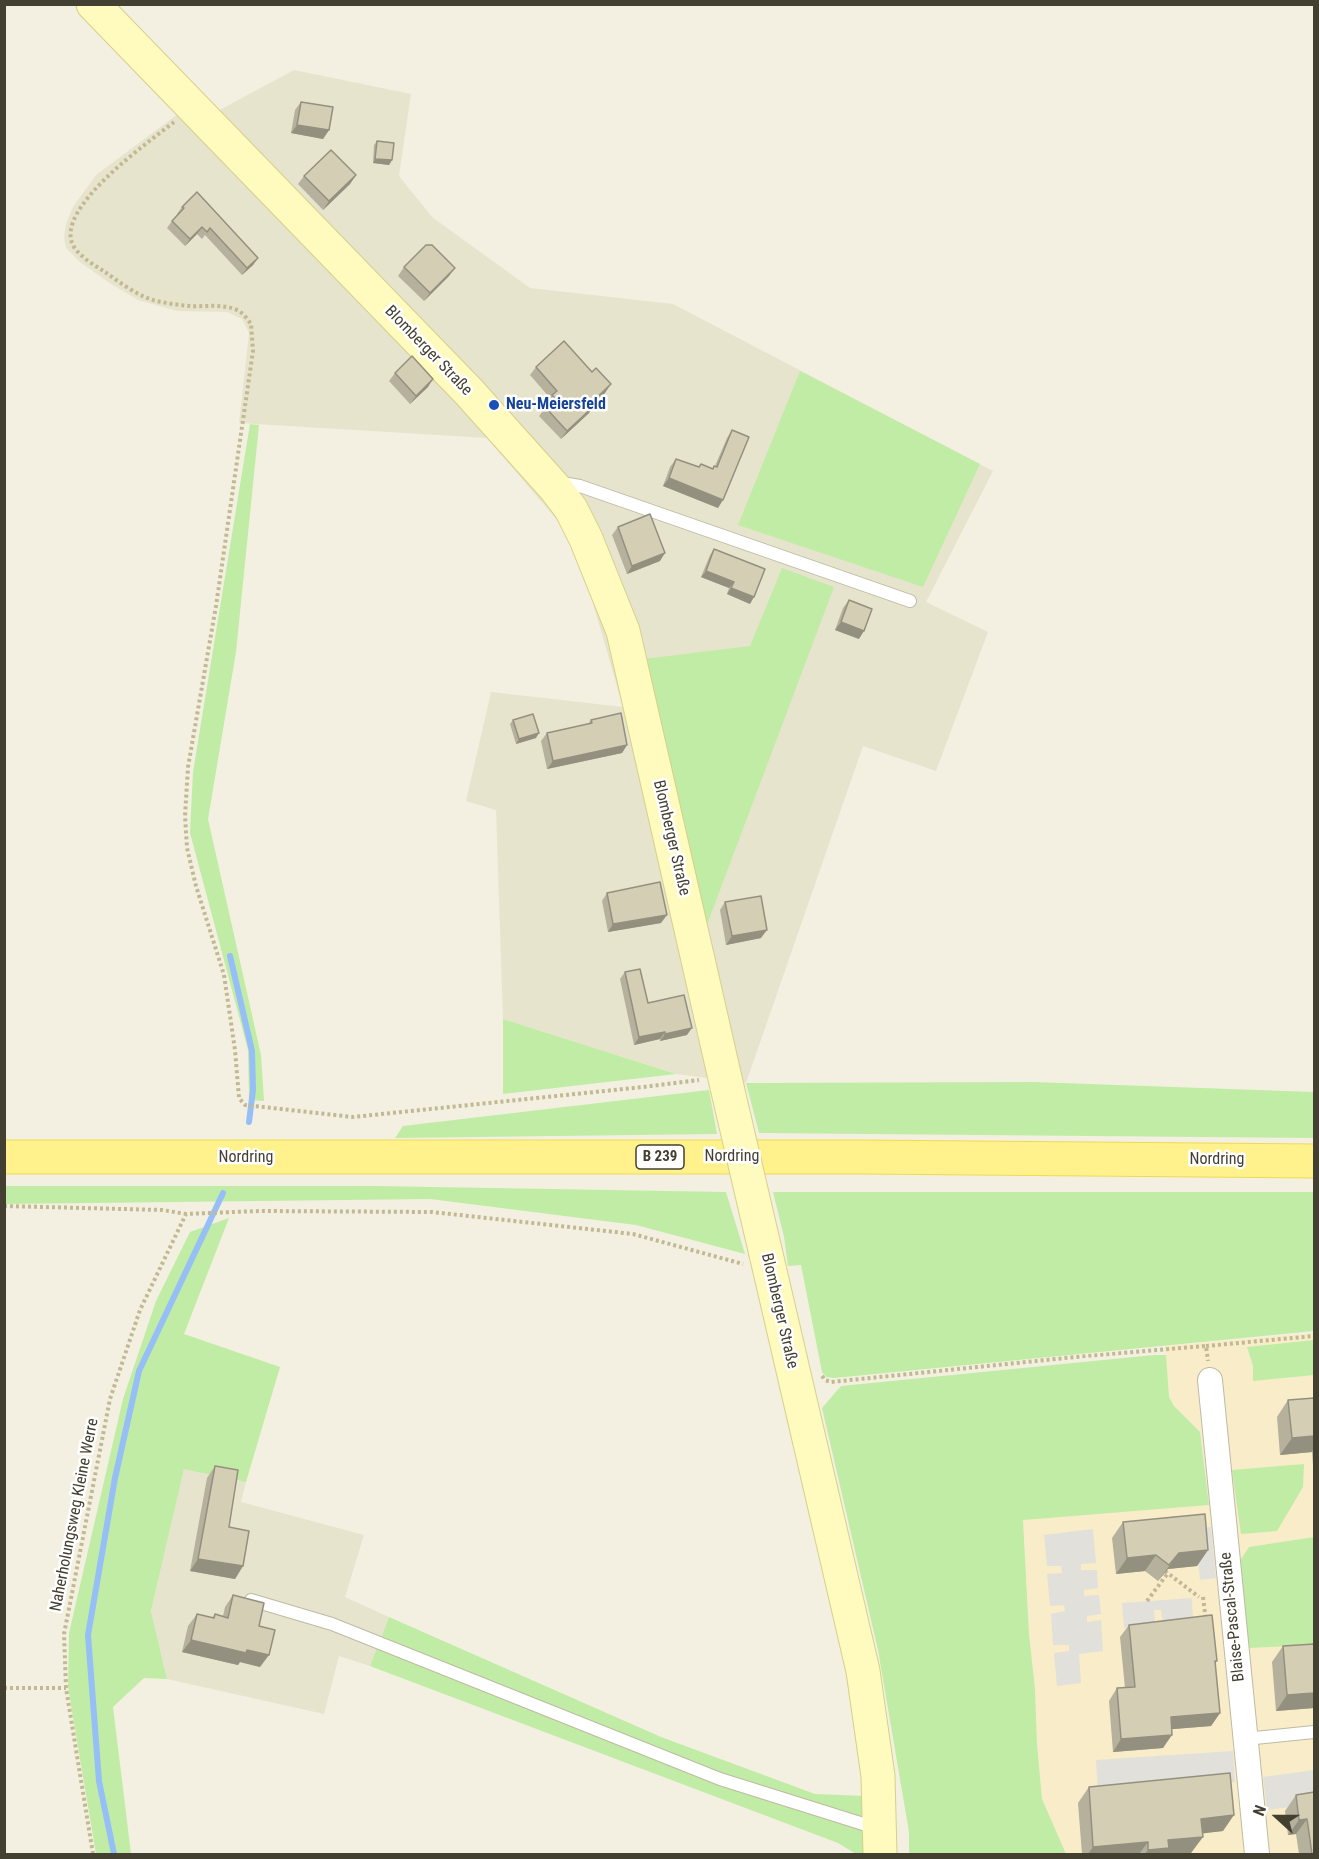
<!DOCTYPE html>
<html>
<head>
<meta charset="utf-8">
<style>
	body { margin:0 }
	#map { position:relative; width:1319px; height:1859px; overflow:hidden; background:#f3f0e1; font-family:"Roboto Condensed",sans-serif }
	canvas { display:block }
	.frame { position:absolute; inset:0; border:6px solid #444031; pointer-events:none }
	.north { position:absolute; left:1247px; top:1787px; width:60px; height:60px; -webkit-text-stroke:4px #fff; paint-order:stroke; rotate:291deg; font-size:16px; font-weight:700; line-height:24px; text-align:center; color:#444031 }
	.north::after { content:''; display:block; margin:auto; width:21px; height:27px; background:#444031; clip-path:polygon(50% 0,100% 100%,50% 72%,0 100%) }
</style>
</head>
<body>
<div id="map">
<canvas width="1319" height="1859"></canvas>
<div class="frame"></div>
<div class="north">N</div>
</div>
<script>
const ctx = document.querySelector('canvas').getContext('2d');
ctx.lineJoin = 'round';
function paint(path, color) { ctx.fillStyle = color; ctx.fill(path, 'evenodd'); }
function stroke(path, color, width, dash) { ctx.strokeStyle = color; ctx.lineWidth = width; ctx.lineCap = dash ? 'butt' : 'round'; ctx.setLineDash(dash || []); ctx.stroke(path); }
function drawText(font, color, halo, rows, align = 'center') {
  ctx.font = font + ' "Roboto Condensed",sans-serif'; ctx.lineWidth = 5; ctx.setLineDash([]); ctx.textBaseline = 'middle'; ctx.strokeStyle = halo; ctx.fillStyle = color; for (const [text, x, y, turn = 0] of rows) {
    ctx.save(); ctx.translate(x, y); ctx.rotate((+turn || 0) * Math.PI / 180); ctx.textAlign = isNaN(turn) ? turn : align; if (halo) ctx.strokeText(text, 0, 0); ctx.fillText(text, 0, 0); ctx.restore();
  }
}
const residential = new Path2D(`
	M294 70 411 94 399 176 432 217 530 288 673 304 993 471 926 602 988 632 936 771 863 746 746 1083 676 1074 503 1019 496 810 466 801 491 692 623 707 575 541 487 438 239 423 249 333 242 319 227 312 177 311 138 300 108 282 80 262 66 248 64 237 66 224 73 207 96 175 198 99 212 114Z
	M184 1468 246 1482 241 1502 364 1535 345 1597 389 1617 370 1666 339 1656 324 1714 167 1679 151 1611Z`);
const commercial = new Path2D(`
	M1314 1333V1340L1247 1347 1253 1366V1381L1314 1375V1537L1249 1547 1314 1645V1854H1066L1042 1799 1037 1744 1035 1689 1029 1634 1023 1519 1209 1505 1200 1432 1174 1406 1169 1396 1165 1346Z`);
const green = new Path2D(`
	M800 371 980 464 923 587 738 525Z
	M250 424 259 425 236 652 208 819 261 1055 264 1101 249 1100 248 1050 190 833 193 772Z
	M782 568 834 587 705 930 644 659 750 646Z
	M503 1019 676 1074 503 1094Z
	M1033 1082 1314 1092V1138L759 1133 746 1083Z
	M709 1090 717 1134 395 1138 403 1126Z
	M5 1186H376L726 1192 745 1254 636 1225 430 1199 5 1204Z
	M773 1192H1314V1331L834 1378 826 1377 822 1372 801 1265 788 1266 784 1237Z
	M229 1218 184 1334 280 1367 246 1482 184 1469 151 1611 167 1679 144 1678 113 1707 131 1854H96L68 1687 69 1633 123 1399 156 1301 190 1232Z
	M1314 1340V1375L1253 1381V1366L1247 1347Z
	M1154 1355H1166L1169 1397 1174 1406 1200 1432 1209 1505 1023 1520 1029 1634 1035 1689 1037 1744 1042 1799 1066 1854H909V1832L878 1650 822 1408 841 1386Z
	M1304 1464 1303 1487 1277 1531 1241 1534 1232 1470Z
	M1314 1537V1645L1247 1648 1240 1561 1249 1547Z
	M389 1617 661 1737 815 1794 866 1796 865 1854H856L838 1843 370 1666Z`);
const parking = new Path2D(`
	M1211 1527 1216 1578 1200 1580 1195 1528Z
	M1093 1529 1096 1563 1081 1564V1570H1097L1098 1588 1084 1590V1596L1099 1595 1101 1614 1087 1616V1622L1101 1620 1103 1651 1079 1654 1081 1683 1057 1686 1054 1653 1069 1651V1645H1053L1051 1614 1065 1611 1064 1605 1050 1606 1047 1574 1062 1573 1061 1566H1047L1044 1535Z
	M1192 1598 1193 1623H1163L1161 1610H1154L1155 1624 1124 1628 1122 1603Z
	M1233 1751 1235 1782 1098 1792 1096 1760Z
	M1314 1770V1804L1267 1810 1263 1777Z`);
const stream = new Path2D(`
	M230 956 252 1051 253 1090 249 1122
	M114 1854 99 1781 88 1635 115 1478 139 1371 223 1193`);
const path = new Path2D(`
	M174 122C149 142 51 210 74 247 81 257 92 264 102 270 120 282 140 299 162 302 171 304 180 305 189 306 205 307 224 303 239 311 244 314 248 320 251 324L253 351 216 606 188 767 185 816 187 848 196 886 224 975 235 1050 239 1098 245 1105 353 1117 643 1087 699 1080
	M4 1206 162 1210 186 1214
	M1206 1346 1314 1336
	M822 1376 825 1380 831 1382 1075 1357 1206 1346 1208 1361
	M1165 1571 1199 1597
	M1203 1597 1206 1621
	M1147 1601 1168 1573
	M4 1688H66
	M93 1854 66 1688 64 1634 110 1399 140 1310 186 1214 259 1211 432 1212 633 1234 743 1264`);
const lane = new Path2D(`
	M559 486 568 484 580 486 910 601
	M251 1600 332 1624 720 1779 876 1828
	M1245 1739 1314 1732`);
const street = new Path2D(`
	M1210 1380 1257 1854`);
const secondary = new Path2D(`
	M93 4 469 392 555 488 571 509 586 539 623 631 727 1087
	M766 1254 863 1671 878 1776 880 1854`);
const primary = new Path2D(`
	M4 1157H862L1314 1161`);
const secondaryBridge = new Path2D(`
	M727 1087 766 1254`);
const wall = new Path2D(`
	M301 102 329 130 323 139 291 133 295 110Z
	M377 141 392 160 389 165 373 163 374 145Z
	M356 175 350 184 323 210 298 184 304 176Z
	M182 207 258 258 253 265 242 275 205 235 202 239 197 234 185 246 167 228 172 221 178 214H177Z
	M404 267 449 276 424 301 398 276Z
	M536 367 605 393 593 403 589 413 561 439 539 416 548 405 546 403 550 398 530 375Z
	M395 373 428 387 410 404 389 381Z
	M732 430 718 508 663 486 670 467 676 459 699 467 701 464 712 469 714 466H715L727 438Z
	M618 527 660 561 627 574 612 535Z
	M714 549 750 604 727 594 729 588 701 577 710 555Z
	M849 600 859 639 835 630 843 608Z
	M513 720 536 738 516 744 510 724Z
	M591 720 627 745 622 753 547 769 541 741 547 733 588 724Z
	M607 893 661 923 608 932 602 901Z
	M725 902 761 938 726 945 720 910Z
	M625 972 648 1003 687 1035 660 1041V1039L634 1045 620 979Z
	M1314 1398V1479L1312 1452 1280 1455 1277 1417 1288 1400Z
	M215 1466 229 1527 243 1566 235 1579 190 1571 207 1478Z
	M1123 1522 1208 1550 1197 1566 1168 1569 1158 1581 1145 1571 1116 1574 1112 1538Z
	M233 1595 259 1626 260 1667 240 1662 238 1665 182 1652 188 1626 197 1614 212 1618 215 1614 223 1616 225 1607Z
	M1129 1625 1217 1661 1215 1663 1220 1713 1211 1726 1172 1729 1163 1748 1113 1752 1109 1701 1117 1688H1125L1120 1637Z
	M1283 1646 1314 1708 1276 1711 1272 1662Z
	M1089 1787 1223 1831 1202 1833 1191 1853 1173 1854H1082L1078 1803Z
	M1314 1792V1854H1299L1296 1834 1288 1835 1285 1811 1296 1795Z`);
const shadedWall = new Path2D(`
	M297 125 329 130 323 139 291 133Z
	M375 159 392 160 389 165 373 163Z
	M356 175 350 184 323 210 329 201Z
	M202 227 197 234 185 246 190 239Z
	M258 258 253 265 242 275 247 268Z
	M455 268 449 276 424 301 430 293Z
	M433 379 428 387 410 404 416 396Z
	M611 384 605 393 586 410 592 402Z
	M595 405 589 413 561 439 567 431Z
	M669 478 723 500 718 508 663 486Z
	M665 553 660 561 627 574 632 566Z
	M706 571 734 582 729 588 701 577Z
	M731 588 754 597 750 604 727 594Z
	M841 622 864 631 859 639 835 630Z
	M539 733 536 738 516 744 519 739Z
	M627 745 622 753 547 769 553 761Z
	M667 915 661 923 608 932 613 924Z
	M767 930 761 938 726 945 732 936Z
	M692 1028 687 1035 660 1041 665 1034Z
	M665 1032 660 1039 634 1045 639 1037Z
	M1314 1436V1448L1312 1452 1280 1455 1292 1438Z
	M1208 1550 1197 1566 1168 1569 1158 1581 1179 1553Z
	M1156 1555 1145 1571 1116 1574 1127 1558Z
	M198 1559 243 1566 235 1579 190 1571Z
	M191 1640 247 1650 269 1655 260 1667 240 1662 238 1665 182 1652Z
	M1314 1693V1708L1276 1711 1287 1695Z
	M1220 1713 1211 1726 1162 1730 1171 1717Z
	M1172 1735 1163 1748 1113 1752 1121 1739Z
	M1234 1815 1223 1831 1190 1835 1201 1819Z
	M1307 1819 1296 1834 1288 1835 1299 1820Z
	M1203 1837 1191 1853 1173 1854H1145L1148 1850 1168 1840Z
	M1148 1842 1139 1854H1088L1093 1847Z`);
const building = new Path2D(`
	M301 102 333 107 329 130 297 125Z
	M377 141 394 143 392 160 375 159Z
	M331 150 356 175 329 201 304 176Z
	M197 192 258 258 247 268 210 228 207 232 202 227 190 239 172 221 184 208 182 207Z
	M426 245H432L455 268 430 293 404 267Z
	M564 341 592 372 596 368 611 384 592 402 595 405 567 431 545 407 555 398 552 395 557 391 536 367Z
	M412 356 433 379 416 396 395 373Z
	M732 430 749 437 723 500 669 478 676 459 699 467 701 464 713 469 714 466 717 467Z
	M650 514 665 553 632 566 618 527Z
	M714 549 765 569 754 597 731 588 734 582 706 571Z
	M849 600 872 609 864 631 841 622Z
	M621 713 627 745 553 761 547 733 592 723 591 720Z
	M533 714 539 733 519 739 513 720Z
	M660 882 667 915 613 924 607 893Z
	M761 896 767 930 732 936 725 902Z
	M640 969 648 1003 684 995 692 1028 665 1034V1032L639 1037 625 972Z
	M1314 1398V1436L1292 1438 1288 1400Z
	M215 1466 238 1470 229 1527 249 1531 243 1566 198 1559Z
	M1205 1514 1208 1550 1179 1553 1169 1565 1156 1555 1127 1558 1123 1522Z
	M233 1595 264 1603 259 1626 275 1630 269 1655 247 1650 246 1653 191 1640 197 1614 214 1618 215 1614 228 1618Z
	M1212 1615 1217 1661H1215L1220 1713 1171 1717 1172 1735 1121 1739 1117 1688 1135 1687 1129 1625Z
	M1314 1644V1693L1287 1695 1283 1646Z
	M1230 1773 1234 1815 1201 1819 1203 1837 1168 1840 1169 1848 1148 1850V1842L1093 1847 1089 1787Z
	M1314 1792V1854H1312L1307 1819 1299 1820 1296 1795Z`);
const markers = [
	[494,405,6,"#1a4fb4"]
];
const shields = [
	[660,1157,48]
];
const shieldNames = [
	["B 239",660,1157]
];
const streetNames = [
	["Blomberger Straße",428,351,46],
	["Blomberger Straße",671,838,77],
	["Nordring",732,1157],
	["Nordring",246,1158],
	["Nordring",1217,1160],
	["Blomberger Straße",779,1311,77],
	["Naherholungsweg Kleine Werre",75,1515,-79],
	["Blaise-Pascal-Straße",1233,1617,-96]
];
const transitNames = [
	["Neu-Meiersfeld",506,405]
];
paint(residential, '#e7e4ce');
paint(commercial, '#f8ecc9');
paint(green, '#c0eca5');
paint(parking, '#e2e0da');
stroke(stream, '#96bef7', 6);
stroke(lane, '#bebaa3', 14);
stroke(street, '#bebaa3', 26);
stroke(secondary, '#d7d08b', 35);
stroke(primary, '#eeda53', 35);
stroke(path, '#c2b993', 4, [3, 3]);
stroke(lane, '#fff', 12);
stroke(street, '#fff', 24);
stroke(secondary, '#fffabe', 33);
stroke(primary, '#fff28d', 33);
stroke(secondaryBridge, '#d7d08b', 35, []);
stroke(secondaryBridge, '#fffabe', 33);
paint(wall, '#b6b19c');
paint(shadedWall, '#94907f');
paint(building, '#d4ceb5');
stroke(building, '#94907f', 1.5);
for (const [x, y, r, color] of markers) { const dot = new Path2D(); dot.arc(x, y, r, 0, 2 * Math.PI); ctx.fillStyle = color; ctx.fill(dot); stroke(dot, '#fff', 2); }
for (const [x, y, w] of shields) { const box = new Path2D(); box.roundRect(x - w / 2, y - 12, w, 24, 4.5); ctx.fillStyle = '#fff'; ctx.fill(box); stroke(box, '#444031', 1.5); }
drawText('bold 15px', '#444031', null, shieldNames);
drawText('16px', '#444031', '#fff', streetNames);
drawText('bold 16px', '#164399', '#fff', transitNames, 'left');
</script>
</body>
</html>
